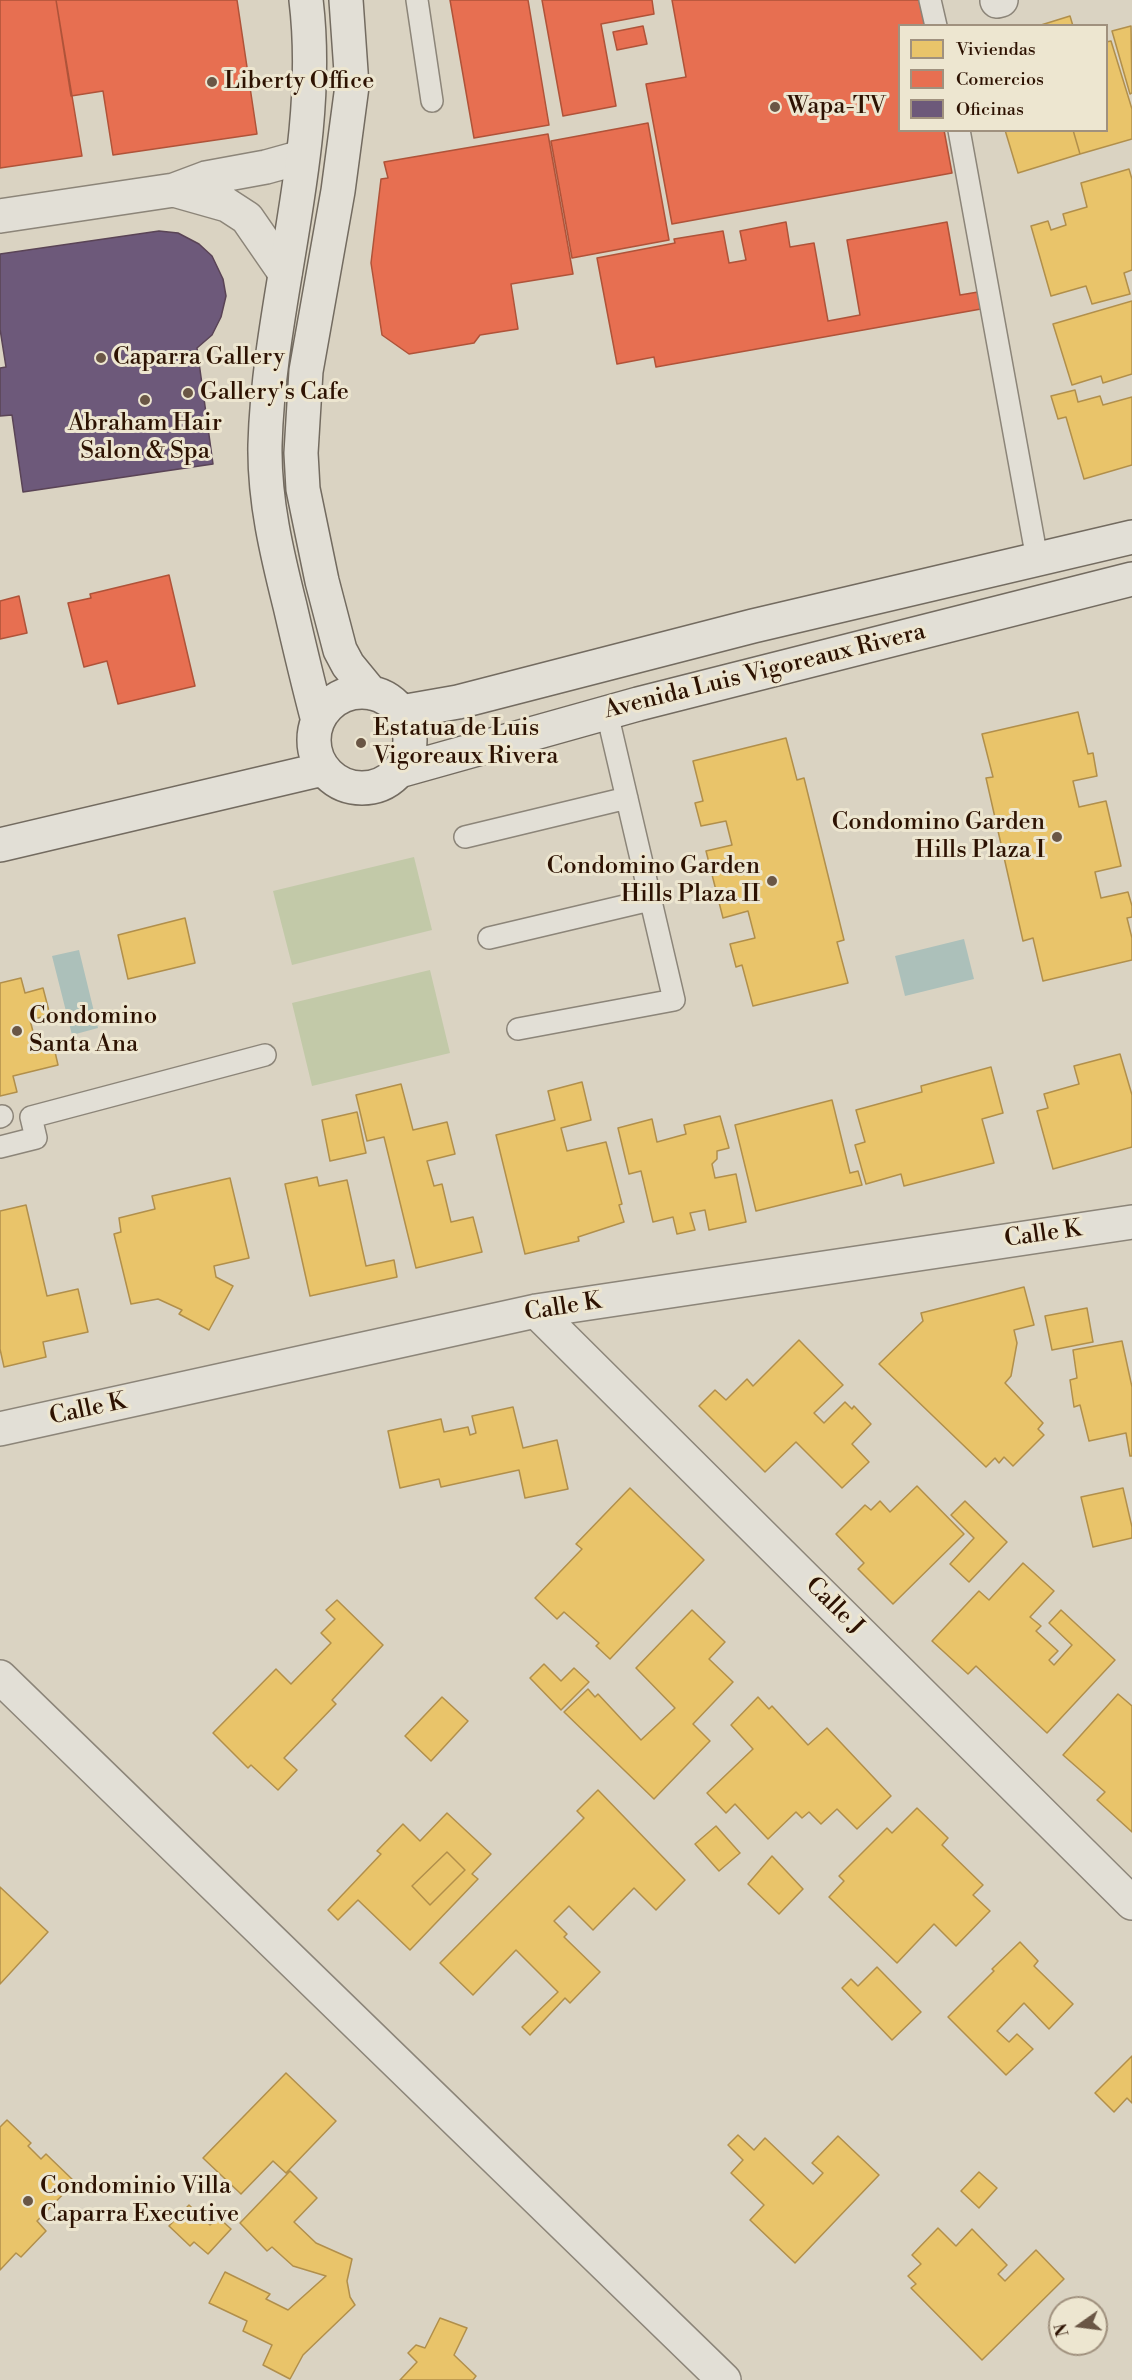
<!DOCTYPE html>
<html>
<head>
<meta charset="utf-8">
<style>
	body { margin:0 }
	#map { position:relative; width:1132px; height:2380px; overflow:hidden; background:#dad3c2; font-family:"Libre Bodoni",serif }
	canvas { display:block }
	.legend { position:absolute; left:898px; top:24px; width:210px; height:108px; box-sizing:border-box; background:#ede6d0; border:2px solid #a0917e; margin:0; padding:8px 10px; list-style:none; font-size:18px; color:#2d1202 }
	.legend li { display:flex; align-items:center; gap:12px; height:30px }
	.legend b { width:30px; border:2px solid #a0917e }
	.north { position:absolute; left:1048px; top:2296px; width:60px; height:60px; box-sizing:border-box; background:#ede6d0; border:2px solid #a0917e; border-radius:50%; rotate:256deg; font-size:16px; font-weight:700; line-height:24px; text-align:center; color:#2d1202 }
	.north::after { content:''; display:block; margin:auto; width:21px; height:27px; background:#6a5645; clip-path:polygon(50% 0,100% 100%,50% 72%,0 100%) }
</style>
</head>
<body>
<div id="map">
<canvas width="1132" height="2380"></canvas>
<ul class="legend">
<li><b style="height:16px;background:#e9c46a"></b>Viviendas</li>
<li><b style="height:16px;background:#e76f51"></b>Comercios</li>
<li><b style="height:16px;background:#6d597a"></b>Oficinas</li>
</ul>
<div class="north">N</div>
</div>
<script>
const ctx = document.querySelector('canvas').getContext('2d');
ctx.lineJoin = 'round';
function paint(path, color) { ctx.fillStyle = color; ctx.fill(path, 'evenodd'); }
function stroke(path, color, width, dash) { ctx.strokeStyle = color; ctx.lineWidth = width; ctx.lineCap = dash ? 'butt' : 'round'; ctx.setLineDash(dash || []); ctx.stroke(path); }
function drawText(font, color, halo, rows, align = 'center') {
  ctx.font = font + ' "Libre Bodoni",serif'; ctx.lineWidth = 6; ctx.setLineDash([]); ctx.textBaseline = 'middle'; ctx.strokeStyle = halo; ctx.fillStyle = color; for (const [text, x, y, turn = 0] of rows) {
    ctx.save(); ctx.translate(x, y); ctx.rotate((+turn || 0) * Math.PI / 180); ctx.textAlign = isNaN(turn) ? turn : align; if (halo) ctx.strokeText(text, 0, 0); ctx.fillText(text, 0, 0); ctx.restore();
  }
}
const green = new Path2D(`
	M414 857 432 930 292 965 273 891Z
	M430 970 450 1053 312 1086 292 1003Z`);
const water = new Path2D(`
	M964 939 974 979 905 996 895 956Z
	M79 950 98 1028 72 1035 52 956Z`);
const homes = new Path2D(`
	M1070 16 1073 26 1041 25Z
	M1131 26 1132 93 1130 94 1112 31Z
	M1111 41 1132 109V139L1080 154 1073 130H1106V42Z
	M1005 130H1073L1080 154 1018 173Z
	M1129 169 1132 179V270L1124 273 1130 294 1092 304 1086 286 1051 296 1031 226 1048 221 1051 230 1066 225 1063 214 1087 207 1081 183Z
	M1132 301V374L1103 383 1101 376 1072 385 1053 324Z
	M1075 390 1078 402 1100 396 1103 405 1132 397V465L1084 479 1066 417 1058 419 1051 396Z
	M1078 712 1088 754 1093 753 1097 776 1073 781 1079 807 1106 801 1121 866 1095 872 1101 898 1128 892 1132 906V917L1127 918 1132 938V960L1043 981 1033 938 1023 941 986 778 993 777 982 734Z
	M786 738 797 780 804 778 844 940 837 942 848 983 753 1006 742 965 736 967 730 944 755 938 748 911 723 918 706 851 732 845 726 821 701 826 695 803 703 801 693 761Z
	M185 918 195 963 128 979 118 935Z
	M21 978 25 993 43 988 50 1015 30 1020 37 1047 53 1043 58 1065 13 1076 17 1092 0 1096V983Z
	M1120 1054 1132 1095V1147L1053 1169 1037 1111 1048 1108 1044 1094 1079 1084 1074 1066Z
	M991 1067 1003 1113 982 1119 994 1163 904 1186 901 1174 866 1184 855 1145 865 1142 856 1110 922 1092 921 1086Z
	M582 1082 591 1120 561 1128 567 1151 606 1142 622 1204 619 1205 624 1222 578 1237 579 1241 525 1254 496 1135 555 1120 548 1091Z
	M401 1084 413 1130 447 1122 455 1154 427 1161 434 1186 442 1184 451 1222 473 1217 482 1252 416 1268 384 1137 367 1141 356 1095Z
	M832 1100 850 1173 858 1171 862 1185 756 1211 735 1125Z
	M357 1112 366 1153 330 1161 322 1120Z
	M720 1116 729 1148 717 1151V1159L712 1164 715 1178 736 1174 746 1222 709 1230 705 1210 690 1213 695 1230 677 1234 673 1217 653 1222 641 1171 629 1174 618 1128 652 1119 657 1142 686 1134 684 1125Z
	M317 1177 319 1186 347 1180 366 1266 394 1260 397 1277 310 1296 285 1184Z
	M230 1178 249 1258 214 1266 216 1277 233 1286 209 1330 179 1314 182 1310 158 1299 131 1304 114 1234 121 1232 119 1218 155 1209 152 1196Z
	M26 1205 47 1296 78 1289 88 1332 43 1342 46 1357 4 1367 0 1349V1211Z
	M1024 1287 1034 1325 1014 1330 1017 1343 1011 1376 1005 1383 1043 1423 1038 1429 1044 1435 1013 1466 1004 1457 999 1463 995 1458 986 1467 879 1364 923 1321 921 1313Z
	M1087 1308 1093 1342 1052 1350 1045 1316Z
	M799 1340 843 1385 814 1413 824 1423 845 1402 852 1409 854 1406 871 1424 852 1444 869 1462 842 1488 796 1442 765 1472 699 1406 715 1390 726 1400 747 1379 753 1386Z
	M1122 1341 1132 1387V1456H1130L1126 1433 1089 1441 1080 1405 1074 1407 1070 1380 1077 1378 1073 1350Z
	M513 1407 523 1448 557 1440 568 1489 525 1498 519 1470 441 1487 439 1479 400 1488 388 1431 441 1419 444 1432 468 1427 470 1435 476 1433 472 1416Z
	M917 1486 964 1534 893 1604 858 1569 864 1563 836 1534 865 1505 871 1510 880 1501 890 1512Z
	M630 1488 704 1560 610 1659 596 1646 599 1643 564 1612 557 1619 535 1598 582 1549 576 1544Z
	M1123 1488 1132 1527V1538L1093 1547 1081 1497Z
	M965 1501 1007 1542 969 1582 950 1564 974 1538 951 1515Z
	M1023 1563 1054 1591 1030 1617 1041 1626 1036 1631 1058 1651 1049 1660 1054 1665 1072 1645 1049 1623 1061 1610 1115 1660 1047 1733 976 1666 968 1674 932 1641 979 1591 989 1600Z
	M337 1600 383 1645 332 1700 336 1704 284 1758 297 1770 278 1790 251 1765 248 1768 213 1733 276 1669 291 1684 331 1643 321 1633 335 1619 326 1610Z
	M692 1610 725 1642 709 1659 733 1682 693 1724 710 1741 654 1799 564 1712 588 1689 595 1697 598 1694 641 1740 675 1708 636 1668Z
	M544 1664 561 1681 574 1668 589 1682 561 1710 530 1678Z
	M1118 1694 1132 1706V1832L1097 1800 1105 1792 1063 1755Z
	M442 1697 468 1721 431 1761 405 1736Z
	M758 1697 769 1709 772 1706 808 1745 827 1728 891 1796 857 1829 837 1809 821 1824 809 1812 802 1818 796 1812 768 1839 735 1804 726 1813 707 1793 753 1749 731 1725Z
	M598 1790 685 1880 656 1910 634 1888 593 1930 569 1906 554 1921 567 1934 564 1937 600 1972 570 2003 565 1998 530 2035 522 2027 558 1992 516 1950 473 1995 440 1963 584 1818 577 1811Z
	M917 1808 948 1838 942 1845 983 1885 973 1895 990 1911 956 1946 934 1924 897 1963 829 1897 844 1881 839 1876 887 1828 892 1833Z
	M447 1813 491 1854 472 1874 478 1879 410 1950 358 1900 338 1920 328 1910 381 1854 377 1851 403 1824 420 1841ZM447 1852 465 1870 430 1905 412 1886Z
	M716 1826 740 1853 719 1871 695 1844Z
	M447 1852 465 1870 430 1905 412 1886Z
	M772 1856 803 1889 779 1914 748 1884Z
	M0 1887 48 1932 0 1984Z
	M1020 1942 1038 1961 1034 1966 1073 2004 1049 2029 1024 2003 997 2031 1009 2042 1017 2034 1033 2049 1006 2075 948 2017 994 1971 992 1969Z
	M877 1967 921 2012 892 2040 842 1988 851 1979 858 1986Z
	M1132 2056V2103L1127 2098 1114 2112 1095 2093Z
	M286 2073 336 2121 286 2173 273 2161 241 2194 203 2158Z
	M7 2120 31 2143 28 2146 41 2159 46 2154 75 2182 37 2221 46 2231 21 2257 16 2253 0 2270V2127Z
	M738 2135 754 2150 765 2138 813 2184 823 2173 812 2163 838 2136 879 2175 795 2263 750 2220 764 2205 731 2173 743 2160 728 2145Z
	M290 2171 317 2198 294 2222 316 2243 352 2259 347 2281 350 2297 355 2305 303 2355 290 2379 263 2365 272 2345 243 2331 247 2321 209 2303 225 2272 270 2294 266 2299 288 2310 326 2276 293 2266 272 2247 267 2251 240 2223Z
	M979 2172 997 2188 979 2208 961 2191Z
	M189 2205 210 2225 218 2217 231 2229 208 2254 194 2242 190 2246 169 2226Z
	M938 2228 956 2246 972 2229 1007 2265 998 2274 1005 2281 1036 2250 1064 2279 982 2360 911 2288 916 2284 908 2276 921 2264 912 2255Z
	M440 2318 467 2328 454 2355 476 2376 473 2380H400L417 2362 408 2353 416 2345 425 2348Z`);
const shops = new Path2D(`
	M0 0H56L82 156 0 168Z
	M56 0H237L257 134 113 155 103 91 71 96Z
	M450 0H528L549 125 474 138Z
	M542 0H652L654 14 601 24 616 106 563 116Z
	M672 0H920L925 26H900V130H944L952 173 672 224 646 84 686 77Z
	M643 26 647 44 617 50 613 32Z
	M648 123 669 240 572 258 551 141Z
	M548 134 573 274 511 284 518 329 480 335 474 343 409 354 382 335 371 263 381 179 388 178 384 162Z
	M786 222 790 247 814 243 828 321 860 315 847 240 947 222 960 295 978 292 981 309 656 367 654 357 617 364 597 258 675 243 674 239 723 231 729 263 746 260 740 231Z
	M169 575 195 686 118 704 107 661 84 667 68 603 91 598 90 594Z
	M19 596 27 633 0 639V601Z`);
const offices = new Path2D(`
	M159 231 178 233 199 244 212 256 223 279 226 296 221 317 212 335 197 348 213 464 23 492 12 415 0 416V368L6 367 0 329V254Z`);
const service = new Path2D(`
	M417 0 432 101
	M930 0 936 26
	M959 130 1037 559
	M465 837 627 798
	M489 938 650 900
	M518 1029 674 1000 607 713
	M0 1117 2 1116
	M0 1147 36 1138 31 1117 265 1055`);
const minor = new Path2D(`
	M997 1 1001 0
	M174 190 227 205 247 218 285 273
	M0 216 174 190 206 178 266 167 302 157
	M536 1311 1132 1903
	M0 1429 536 1311 1132 1222
	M0 1677 724 2380`);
const secondary = new Path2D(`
	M306 0C324 147 269 297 265 445 264 500 277 554 290 606 299 645 308 683 318 721
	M346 0 352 86 338 191 306 371 301 453 303 489 322 581 340 650 348 665 371 693
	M314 740a48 48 0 1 1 96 0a48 48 0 1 1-96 0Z
	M401 712 458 702 753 626 1132 537
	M399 771 638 704 1132 579
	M0 845 323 769`);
const markers = [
	[212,82,6,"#6a5645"],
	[775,107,6,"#6a5645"],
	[101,358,6,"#6a5645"],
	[188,393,6,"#6a5645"],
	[145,400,6,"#6a5645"],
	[361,743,6,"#6a5645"],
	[1057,837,6,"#6a5645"],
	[772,881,6,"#6a5645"],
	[17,1031,6,"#6a5645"],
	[28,2201,6,"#6a5645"]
];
const poiNames = [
	["Liberty Office",224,82],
	["Wapa-TV",787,107],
	["Caparra Gallery",113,358],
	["Gallery's Cafe",200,393],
	["Abraham Hair",145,424,"center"],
	["Salon & Spa",145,452,"center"],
	["Estatua de Luis",373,729],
	["Vigoreaux Rivera",373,757],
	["Condomino Garden",1045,823,"right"],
	["Hills Plaza I",1045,851,"right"],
	["Condomino Garden",760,867,"right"],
	["Hills Plaza II",760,895,"right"],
	["Condomino",29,1017],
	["Santa Ana",29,1045],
	["Condominio Villa",40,2187],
	["Caparra Executive",40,2215]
];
const streetNames = [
	["Avenida Luis Vigoreaux Rivera",765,672,-14],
	["Calle K",1043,1235,-8],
	["Calle K",563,1308,-9],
	["Calle K",88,1410,-12],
	["Calle J",834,1607,45]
];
paint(green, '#c2c9a8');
paint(water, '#acc0ba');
paint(homes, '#e9c46a');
stroke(homes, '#b18f4b', 1.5);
paint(shops, '#e76f51');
stroke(shops, '#af5339', 1.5);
paint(offices, '#6d597a');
stroke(offices, '#5a4456', 1.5);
stroke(service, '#8c8579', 24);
stroke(minor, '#8c8579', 36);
stroke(secondary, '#736b60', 36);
stroke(service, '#e2dfd6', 21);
stroke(minor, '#e2dfd6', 33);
stroke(secondary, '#e2dfd6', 33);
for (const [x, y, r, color] of markers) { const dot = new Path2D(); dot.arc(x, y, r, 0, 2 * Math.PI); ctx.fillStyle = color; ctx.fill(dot); stroke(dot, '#ede6d0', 2); }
drawText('24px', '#2d1202', '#ede6d0', poiNames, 'left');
drawText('24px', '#2d1202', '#ede6d0', streetNames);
</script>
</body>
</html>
